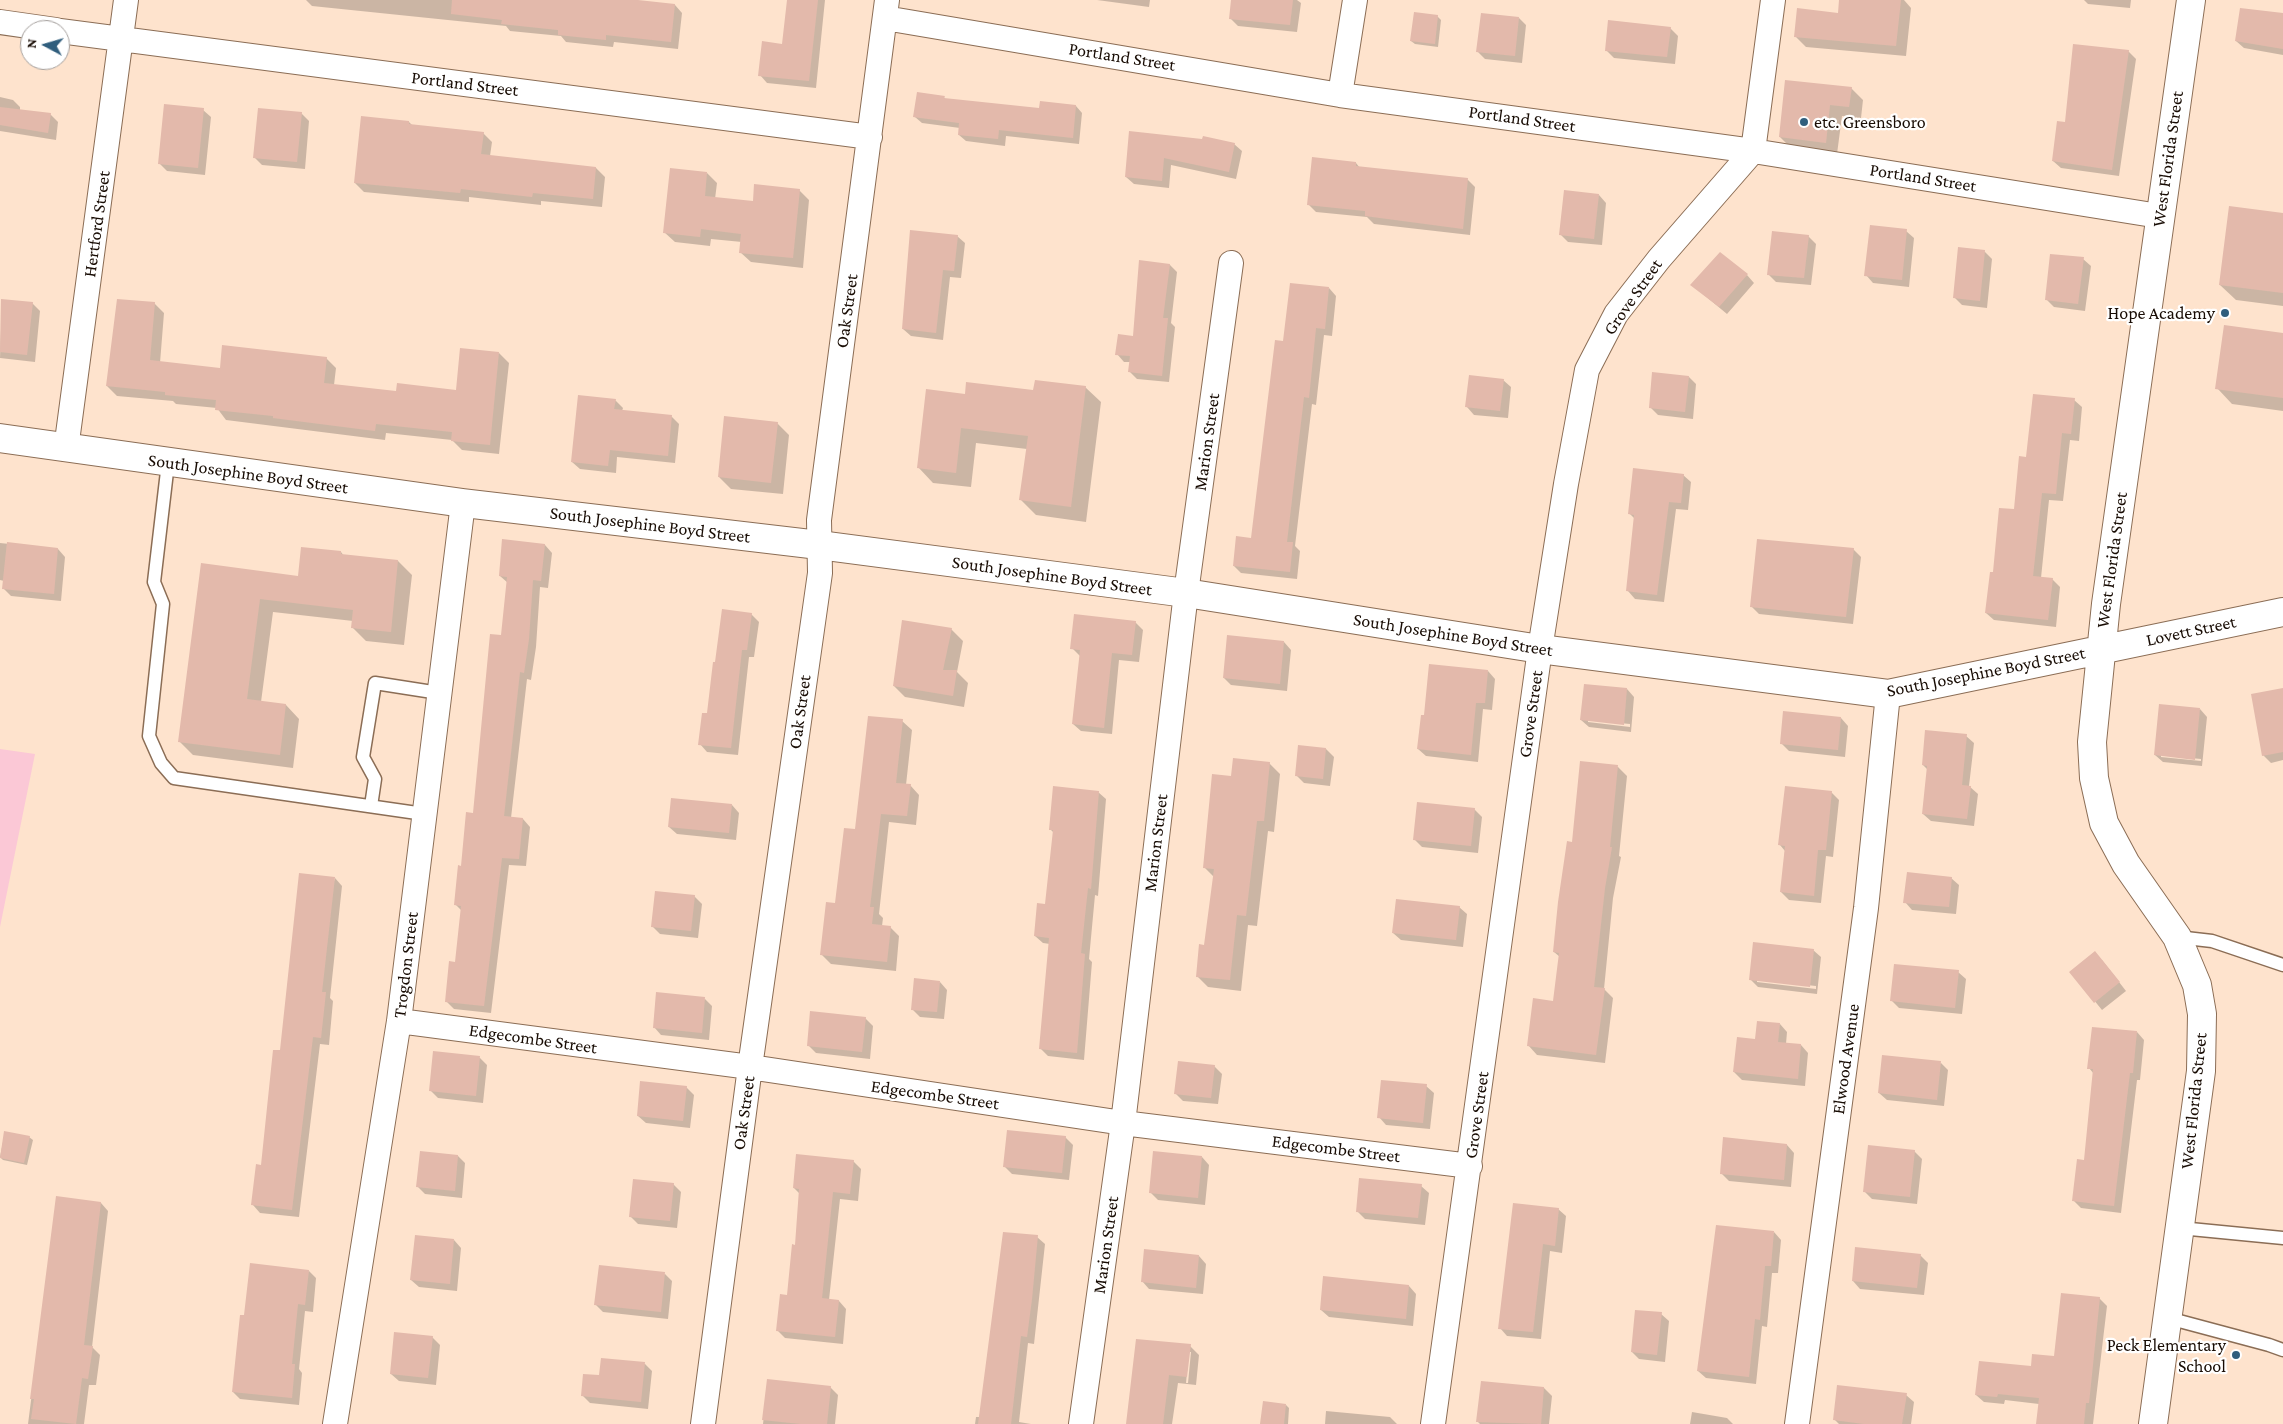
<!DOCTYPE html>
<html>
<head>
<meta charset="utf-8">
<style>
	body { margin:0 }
	#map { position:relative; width:2283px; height:1424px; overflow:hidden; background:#fee3cd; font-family:"Crimson Pro",serif }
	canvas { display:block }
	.north { position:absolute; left:20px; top:20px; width:50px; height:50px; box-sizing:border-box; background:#fff; border:1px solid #a39e9b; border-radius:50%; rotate:276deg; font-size:14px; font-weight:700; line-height:20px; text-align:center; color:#180c04 }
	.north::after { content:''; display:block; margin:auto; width:18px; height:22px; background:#305e7d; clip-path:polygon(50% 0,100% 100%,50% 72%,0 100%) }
</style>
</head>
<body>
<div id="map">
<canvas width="2283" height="1424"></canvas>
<div class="north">N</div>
</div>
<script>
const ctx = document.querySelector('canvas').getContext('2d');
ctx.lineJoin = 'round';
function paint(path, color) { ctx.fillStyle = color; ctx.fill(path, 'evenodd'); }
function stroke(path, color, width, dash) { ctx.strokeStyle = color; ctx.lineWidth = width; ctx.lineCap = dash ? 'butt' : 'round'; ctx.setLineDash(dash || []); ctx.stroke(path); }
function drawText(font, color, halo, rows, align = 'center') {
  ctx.font = font + ' "Crimson Pro",serif'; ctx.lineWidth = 4.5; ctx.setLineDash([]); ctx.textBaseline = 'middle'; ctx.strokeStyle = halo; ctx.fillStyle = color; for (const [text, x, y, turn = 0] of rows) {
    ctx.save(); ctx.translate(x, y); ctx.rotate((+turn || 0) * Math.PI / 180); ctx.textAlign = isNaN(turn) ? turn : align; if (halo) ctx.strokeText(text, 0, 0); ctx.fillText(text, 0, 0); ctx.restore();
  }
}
const green = new Path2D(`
	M0 749 35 754 0 927Z`);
const shadow = new Path2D(`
	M306 0H622L675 5 682 13 678 49 614 42 613 47 566 42 561 36 510 31 506 26 312 6Z
	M788 0H825L816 88 767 83 760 75 783 45Z
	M1097 0H1150L1149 7Z
	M1233 0H1297L1301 3 1297 32 1238 26 1231 19Z
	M1840 0H1904L1911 8 1906 56 1806 47 1796 37 1839 14Z
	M2084 0H2131L2130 8 2088 4Z
	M2283 14V55L2244 48 2236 41Z
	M1437 16 1441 20 1438 47 1415 44 1411 41Z
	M1519 18 1526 25 1522 63 1485 59 1478 52Z
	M1670 28 1678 36 1675 64 1614 58 1606 50Z
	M2128 51 2136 59 2119 176 2061 168 2053 161 2066 123Z
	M1851 88 1863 100 1861 118 1842 116 1837 154 1791 148 1780 137Z
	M0 97 13 100 20 107V110L50 114 58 122 56 140 0 131Z
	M944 97 946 100 1040 109 1076 106 1082 113 1079 144 1006 136 1005 146 966 141 959 135 960 128 922 123 915 117Z
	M203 110 211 117 205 175 167 171 159 163Z
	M301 113 309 121 305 169 262 165 254 157Z
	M409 122 413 126 483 133 492 142 490 156 596 168 605 177 602 207 541 201V205L469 197V202L364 192 355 183Z
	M1131 133 1234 144 1242 151 1236 179 1171 165 1169 188 1134 184 1126 177Z
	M1356 163 1360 168 1467 179 1475 187 1470 235 1374 224 1367 217 1316 212 1308 204Z
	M707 173 717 183 715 199 754 202 799 190 809 200 803 268 751 262 740 252 742 242 711 239 710 246 675 242 664 232Z
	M1599 195 1606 203 1602 245 1568 242 1560 234Z
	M2283 215V306L2236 300 2220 285Z
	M1906 231 1914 238 1909 287 1873 283 1866 275Z
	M957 236 965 243 961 278 950 277 943 340 911 336 903 329Z
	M1808 236 1816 244 1811 285 1776 282 1768 274Z
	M1984 251 1992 259 1987 308 1962 305 1954 297Z
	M2083 259 2091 266 2085 311 2054 307 2047 300Z
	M1140 261 1170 265 1177 272 1171 323 1175 327 1169 382 1137 379 1130 372 1131 362H1124L1117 354 1134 337Z
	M1747 275 1754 283 1727 314 1692 285Z
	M1329 288 1336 296 1332 336 1324 335 1316 405 1312 404 1295 546 1300 551 1297 579 1241 573 1234 566 1253 539 1284 343Z
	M2 300 32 303 40 311 35 362 0 358Z
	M154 303 164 313 160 363 221 369 326 358 336 368 334 385 397 392 457 391 499 353 509 363 499 454 462 450 452 440 386 433 385 440 226 420 217 408 176 404 173 401 117 396 107 386Z
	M2283 334V411L2232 404 2217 388Z
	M1689 377 1696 384 1693 419 1658 415 1650 407Z
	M1503 380 1511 387 1508 418 1474 415 1467 407Z
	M1085 387 1101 402 1086 522 1036 515 1021 500 1027 449 976 443 971 487 933 483 918 467 966 396Z
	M615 400 623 408 622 411 671 416 679 424 675 463 617 457 616 473 580 469 572 462Z
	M2074 400 2082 407 2079 441 2070 440 2063 501 2049 500 2041 578 2052 579 2060 587 2056 627 1994 620 1986 613 1994 574 2015 511 2027 458Z
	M777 423 789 435 783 494 731 489 719 477Z
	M1683 475 1691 482 1688 510 1676 509 1664 602 1635 599 1628 591 1635 519 1629 513Z
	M504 540 545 545 552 553 548 588 540 587 536 647 531 680 527 679 511 818 523 819 530 827 526 866 509 865 491 1013 454 1009 446 1001 457 963 462 911 455 904 474 814 502 637 508 583 500 576Z
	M0 543 58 549 65 557 61 601 11 596 3 588 4 581 0 580Z
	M1853 549 1861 557 1853 624 1759 614 1752 607Z
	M341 552 344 556 398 561 412 575 404 645 366 641 352 627 353 621 273 612 261 702 286 705 299 719 293 768 193 755 180 742 202 565 299 577Z
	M751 614 759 622 754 657H749L738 755 707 752 700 744 708 714 716 663Z
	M1135 622 1143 630 1139 662 1119 660 1112 734 1081 731 1073 724 1080 656 1072 648Z
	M951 629 963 641 957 672 968 683 964 707 905 697 894 686Z
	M1284 642 1291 650 1287 691 1231 685 1224 678Z
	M1488 671 1495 679 1492 710 1483 709 1478 762 1426 756 1418 749 1425 716Z
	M1627 689 1634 697 1631 732 1589 727 1581 720ZM1588 720 1630 724V727L1588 722Z
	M2283 689V760L2271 763 2263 755Z
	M2200 709 2207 717 2202 766 2163 762 2155 755ZM2161 755 2201 759V761L2161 757Z
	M1841 718 1848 726 1845 757 1789 751 1781 743Z
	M902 721 912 730 906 785H910L919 795 916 825 889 822 879 914 883 918 882 926 890 927 899 936 896 971 831 964 822 955 856 830Z
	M1966 736 1974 743 1969 786 1978 794 1974 826 1931 821 1923 814 1928 770 1923 765Z
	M1299 746 1326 749 1334 757 1330 786 1304 783 1296 775Z
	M1269 763 1280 774 1274 832 1268 831 1257 926 1248 925 1241 991 1208 987 1197 976 1205 946 1214 877 1204 867 1232 777Z
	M1582 763 1618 767 1627 776 1619 856 1621 857 1613 898 1604 989 1613 998 1605 1063 1537 1055 1528 1045 1554 1002 1560 957 1554 952 1573 843Z
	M1098 792 1106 799 1098 896 1095 895 1089 959 1092 962 1084 1060 1048 1056 1041 1049 1050 944 1043 943 1035 936 1046 905 1054 833 1050 829Z
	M1831 792 1839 800 1833 857 1826 856 1821 903 1789 900 1781 892 1785 851 1780 845Z
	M732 805 739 813 736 840 677 834 669 827Z
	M1474 809 1482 817 1478 853 1422 847 1414 839Z
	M335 878 342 886 330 998 333 1001 329 1045 320 1044 299 1217 260 1213 253 1205 262 1166 281 1052Z
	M1951 878 1959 885 1956 914 1912 910 1905 902Z
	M694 896 702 904 698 938 660 934 652 926Z
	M1459 907 1467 914 1463 947 1401 940 1393 933Z
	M1813 950 1821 957 1817 994 1758 987 1751 980ZM1757 980 1816 986V989L1757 982Z
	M2102 960 2126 991 2102 1010 2071 972Z
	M1958 972 1966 979 1962 1014 1899 1008 1891 1000Z
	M940 982 947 990 944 1019 920 1017 912 1009Z
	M705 999 712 1006 709 1040 661 1035 654 1027Z
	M865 1018 873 1026 870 1059 816 1053 808 1045Z
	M1780 1024 1787 1032 1786 1044 1801 1045 1808 1053 1805 1086 1742 1080 1734 1072 1756 1040Z
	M2137 1032 2144 1040 2140 1080H2137L2121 1213 2081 1208 2074 1201 2085 1162 2094 1074 2089 1068Z
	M434 1053 480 1058 487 1065 483 1103 438 1098 430 1090Z
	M1941 1063 1948 1070 1944 1106 1887 1100 1879 1093Z
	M1214 1066 1222 1074 1218 1104 1183 1101 1175 1093Z
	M1426 1086 1434 1093 1430 1129 1386 1125 1379 1117Z
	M686 1087 694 1095 690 1128 646 1123 638 1116Z
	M5 1132 29 1137 33 1140 27 1165 3 1160 0 1157Z
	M1065 1137 1073 1145 1069 1180 1012 1174 1004 1166Z
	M1787 1145 1794 1153 1791 1187 1729 1181 1721 1173Z
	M1914 1151 1922 1159 1917 1204 1872 1199 1865 1192Z
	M458 1156 465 1163 462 1198 425 1194 417 1186Z
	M1202 1157 1209 1165 1205 1205 1158 1200 1150 1192Z
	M853 1161 861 1169 858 1201 840 1199 829 1300 839 1301 846 1309 843 1344 785 1338 777 1330 788 1296 796 1246 800 1194 794 1188Z
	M673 1184 681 1192 677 1228 638 1224 630 1216Z
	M1421 1186 1429 1193 1425 1225 1365 1219 1357 1211Z
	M57 1198 101 1203 108 1211 92 1347 100 1355 96 1385H89L84 1424H28Z
	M1558 1209 1566 1216 1562 1253 1550 1251 1541 1339 1507 1336 1500 1328Z
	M1774 1232 1781 1240 1778 1273H1772L1767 1327 1762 1326 1756 1384 1706 1378 1698 1371Z
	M1037 1237 1045 1244 1034 1344 1028 1343 1019 1422 1031 1424H975L976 1417H980Z
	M454 1240 461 1248 457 1291 419 1287 411 1280Z
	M1920 1255 1928 1263 1924 1295 1860 1289 1853 1281Z
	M1199 1256 1206 1264 1203 1294 1149 1289 1142 1281Z
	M309 1271 316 1278 313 1312 305 1311 299 1369 302 1373 299 1405 240 1399 233 1392 246 1317Z
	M665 1274 672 1281 668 1319 603 1312 596 1305Z
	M1409 1286 1416 1294 1413 1326 1329 1317 1321 1310Z
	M2099 1298 2107 1306 2093 1424H2037L2039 1404 2005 1400 2004 1404 1984 1402 1976 1395 2055 1358Z
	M1661 1314 1669 1321 1665 1362 1639 1359 1632 1352Z
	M432 1337 440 1345 436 1385 399 1381 391 1374Z
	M1190 1346 1199 1355 1196 1385 1178 1383 1172 1424H1127ZM1189 1352H1191L1188 1383H1186Z
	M602 1359 645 1364 652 1371 648 1409 590 1403 582 1395 600 1377Z
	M768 1380 830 1387 838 1395 835 1424H763Z
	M1482 1382 1544 1388 1552 1396 1549 1424H1480L1478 1422Z
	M1906 1395 1914 1402 1911 1424H1839L1834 1419Z
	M1286 1405 1289 1408 1288 1424H1261Z
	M1326 1411 1390 1417 1397 1424H1325Z
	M1692 1412 1727 1418 1733 1424H1690Z`);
const building = new Path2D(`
	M452 0H638L675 4 671 42 606 35V40L558 35V30L501 24 502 20 451 14Z
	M787 0H818L809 81 758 76 762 41 782 44Z
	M1231 0H1293L1290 25 1229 19Z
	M1839 0H1901L1896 46 1794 37 1797 8 1838 13Z
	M2240 8 2283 13V49L2235 41Z
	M1414 12 1438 15 1435 44 1410 41Z
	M1481 13 1519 17 1515 56 1476 52Z
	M1608 20 1671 27 1667 57 1605 51Z
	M2073 44 2129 50 2112 170 2052 161 2057 121 2065 122Z
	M1785 80 1852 87 1849 107 1830 105 1826 143 1779 137Z
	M917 92 945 96 944 98 1039 108 1040 101 1076 105 1073 138 999 130 998 139 958 135 959 123 913 117Z
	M164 104 204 108 198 168 158 164Z
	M0 107 51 113 48 133 0 125Z
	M258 108 302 112 297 162 253 158Z
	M361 116 409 121V124L484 132 481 154 596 167 593 199 533 193 532 197 461 189 460 193 354 183Z
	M1129 131 1202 139 1203 136 1235 143 1229 172 1164 158 1162 181 1125 177Z
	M1312 157 1356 162V166L1468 178 1463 229 1365 216V211L1307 205Z
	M670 168 707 172 705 196 753 201 754 184 800 189 793 258 739 253 741 234 701 229 700 237 663 233Z
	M1564 190 1599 194 1594 239 1559 235Z
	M2229 206 2283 213V293L2219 285Z
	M1870 225 1907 229 1902 280 1864 276Z
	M910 230 958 235 954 271 943 270 936 333 902 329Z
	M1772 231 1809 235 1804 278 1767 275Z
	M1958 247 1985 250 1980 301 1953 298Z
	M1720 252 1748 274 1719 307 1690 285Z
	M2050 254 2084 257 2078 304 2045 300Z
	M1139 260 1170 264 1163 318H1168L1162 376 1128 372 1130 356 1115 355 1118 334 1133 336Z
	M1290 283 1329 287 1325 329 1316 328 1309 398 1304 397 1287 542H1293L1290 572 1233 566 1236 536 1251 538 1275 340 1283 341Z
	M1 299 33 302 27 355 0 352Z
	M117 299 155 302 150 360 220 368 222 345 327 357 324 383 396 391 397 383 456 390 460 348 499 352 490 445 451 441 452 432 376 424 375 431 273 418V416L215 410 216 400 165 395V392L106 386Z
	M2224 325 2283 333V398L2215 389Z
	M1652 372 1689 376 1685 412 1649 408Z
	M1469 375 1504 379 1500 411 1465 407Z
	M1035 380 1086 386 1071 507 1019 500 1028 436 961 428 956 473 917 468 926 389 965 394 966 382 1033 390Z
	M2033 394 2075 398 2071 434 2062 433 2056 494 2042 493 2033 576 2053 578 2048 620 1985 613 1990 572H1993L1999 508 2014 509 2019 456 2026 457Z
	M578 395 616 399 614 409 672 415 668 456 610 450 608 466 571 462Z
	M724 416 778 422 771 483 718 477Z
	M1633 468 1684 474 1681 503 1669 502 1657 595 1626 591 1634 515 1628 514Z
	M502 539 545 544 541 581 533 580 529 639 524 673 520 672 504 816 523 818 519 859 502 858 484 1006 445 1002 449 961 455 962 461 906 454 905 458 865 461 866 466 812 473 813 490 634 501 635 507 577 499 576Z
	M1757 539 1854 548 1846 617 1750 607Z
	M7 542 58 548 54 594 2 589Z
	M301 547 341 551V554L398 560 391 632 351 628 353 610 260 599 247 699 286 704 280 755 178 742 201 563 298 576Z
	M722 609 752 613 747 650H742L731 748 698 745 702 713H707L713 662H715Z
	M1074 614 1136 621 1132 655 1112 653 1104 728 1072 724 1080 650 1070 649Z
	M902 620 952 628 943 670H957L953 696 893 686Z
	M1227 635 1284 641 1280 684 1223 678Z
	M1429 664 1488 670 1485 703H1476L1471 755 1417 749 1421 715H1424Z
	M1584 684 1627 688 1624 725 1580 720Z
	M2283 688V752L2262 756 2251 694Z
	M2159 704 2200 708 2195 760 2154 755Z
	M1783 711 1841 717 1838 750 1780 744Z
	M868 716 903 719 896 783 911 784 907 816 881 814 870 907H874L872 924 891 926 887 962 820 955 826 902 835 903 844 828 855 829Z
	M1925 730 1967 734 1962 785 1971 786 1967 819 1922 814 1927 766 1922 765Z
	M1298 745 1326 748 1323 779 1295 776Z
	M1233 758 1270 762 1264 821H1257L1246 916 1237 915 1230 980 1196 977 1199 944 1204 945 1214 869 1203 868 1212 774 1231 776Z
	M1580 761 1618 765 1610 847H1612L1605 888 1594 987 1605 988 1596 1055 1527 1046 1533 998 1553 1001 1559 953 1553 952 1558 902 1567 841 1572 842Z
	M1053 786 1099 791 1091 889 1088 888 1081 953 1085 954 1077 1053 1039 1049 1049 938 1034 936 1037 903 1045 904 1053 830H1049Z
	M1785 786 1832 791 1826 850H1818L1814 896 1780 892 1785 846 1778 845Z
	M671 798 732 804 729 833 668 827Z
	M1417 802 1475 808 1471 846 1413 840Z
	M1907 872 1952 877 1949 907 1903 903Z
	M299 873 335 877 322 992H326L321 1038 313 1037 292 1210 251 1205 256 1164 261 1165 273 1050H280Z
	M655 891 695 895 691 931 651 927Z
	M1396 899 1460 906 1456 940 1392 933Z
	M1753 942 1814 949 1810 987 1749 980Z
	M2095 951 2120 982 2094 1003 2069 972Z
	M1894 964 1959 970 1955 1008 1890 1001Z
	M914 978 940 981 937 1012 911 1010Z
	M656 992 705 997 702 1033 653 1028Z
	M810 1011 866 1017 862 1052 807 1046Z
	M1757 1021 1780 1023 1778 1042 1801 1044 1798 1079 1733 1072 1737 1037 1755 1039Z
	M2092 1027 2137 1031 2133 1073H2130L2114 1206 2072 1201 2077 1159 2084 1160 2093 1069H2087Z
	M433 1051 480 1056 476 1096 429 1091Z
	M1882 1055 1941 1061 1937 1100 1878 1093Z
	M1178 1061 1215 1065 1211 1098 1174 1094Z
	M1381 1080 1427 1084 1423 1123 1377 1118Z
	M640 1081 687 1086 683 1121 637 1116Z
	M1007 1130 1066 1136 1062 1173 1003 1167Z
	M4 1131 30 1136 24 1163 0 1158Z
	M1723 1137 1787 1144 1784 1180 1720 1174Z
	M1868 1145 1915 1150 1910 1197 1863 1192Z
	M420 1151 458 1155 455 1191 416 1187Z
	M1153 1151 1202 1156 1198 1198 1149 1193Z
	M796 1154 854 1160 850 1194 833 1192 822 1298 839 1300 835 1337 776 1331 780 1294 787 1295 792 1244 795 1245 799 1189 793 1188Z
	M1359 1178 1422 1184 1418 1218 1356 1212Z
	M633 1179 674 1183 670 1221 629 1217Z
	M56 1196 101 1202 84 1345 93 1346 88 1379 82 1378 76 1424 31 1419 34 1399H30Z
	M1513 1203 1559 1208 1555 1246 1543 1244 1533 1332 1498 1329Z
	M1716 1225 1774 1231 1771 1266H1765L1760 1320 1755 1319 1749 1377 1697 1371Z
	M1003 1232 1038 1235 1032 1299 1027 1337 1021 1336 1011 1424H978Z
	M415 1235 454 1239 450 1284 410 1280Z
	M1855 1247 1921 1254 1917 1288 1852 1281Z
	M1144 1249 1199 1255 1196 1288 1141 1282Z
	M250 1263 309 1270 305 1305 298 1304 292 1364H295L292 1398 232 1392 240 1315H244Z
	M599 1265 665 1272 661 1312 594 1305Z
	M1323 1276 1409 1285 1406 1319 1320 1310Z
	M2061 1293 2100 1297 2089 1403H2086L2084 1424H2036L2039 1398 1998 1394 1997 1397 1975 1395 1979 1361 2031 1366 2032 1354 2054 1356Z
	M1635 1310 1662 1312 1657 1355 1631 1352Z
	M394 1332 433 1336 428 1378 390 1374Z
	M1136 1339 1191 1344 1187 1377 1169 1375 1163 1424H1126Z
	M601 1358 645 1362 641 1402 581 1396 583 1374 599 1375Z
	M767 1379 831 1386 827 1424H801L762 1420Z
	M1481 1381 1544 1387 1541 1424 1476 1422Z
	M1837 1385 1907 1393 1902 1424H1864L1833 1420Z
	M1263 1401 1286 1404 1284 1424H1260Z`);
const lane = new Path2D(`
	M168 463 154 582 163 604 149 736 161 763 174 778 424 814
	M371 806 375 779 363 757 375 683 439 693
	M2177 937 2212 941 2283 965
	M2180 1228 2283 1238
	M2168 1318 2269 1345 2283 1350`);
const street = new Path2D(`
	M885 18 1340 95 1753 151 2159 216
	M0 22 56 30
	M60 31 870 137
	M1340 95 1355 0
	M66 449 126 0
	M399 1021 750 1067 1123 1123 1470 1166
	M335 1424 399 1021 463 503
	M703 1424 750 1067 820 573 819 520 887 0
	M1081 1424 1123 1123 1186 593 1231 263
	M1433 1424 1540 649 1566 484 1587 370 1616 314 1659 259 1753 151 1773 0
	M1797 1424 1866 908 1888 694`);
const secondary = new Path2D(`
	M0 438 463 503 819 545 1186 593 1540 649 1888 694 2283 612
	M2153 1424 2201 1071 2202 1014 2197 985 2177 937 2126 864 2104 823 2094 778 2092 742 2106 604 2191 0`);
const markers = [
	[1804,122,5,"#305e7d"],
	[2225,313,5,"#305e7d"],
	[2236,1355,5,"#305e7d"]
];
const streetNames = [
	["Portland Street",1122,57,9],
	["Portland Street",465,84,7],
	["Portland Street",1522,119,8],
	["West Florida Street",2168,159,-82],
	["Portland Street",1923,178,9],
	["Hertford Street",97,224,-82],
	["Grove Street",1633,297,-55],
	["Oak Street",847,311,-82],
	["Marion Street",1207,442,-82],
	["South Josephine Boyd Street",248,474,8],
	["South Josephine Boyd Street",650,525,7],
	["West Florida Street",2112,560,-82],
	["South Josephine Boyd Street",1052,576,8],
	["Lovett Street",2191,631,-12],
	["South Josephine Boyd Street",1453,635,9],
	["South Josephine Boyd Street",1986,672,-11],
	["Oak Street",800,712,-82],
	["Grove Street",1531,714,-82],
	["Marion Street",1156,843,-83],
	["Trogdon Street",406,965,-83],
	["Edgecombe Street",533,1039,8],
	["Elwood Avenue",1846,1059,-82],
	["Edgecombe Street",935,1095,8],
	["West Florida Street",2194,1101,-84],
	["Oak Street",744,1113,-82],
	["Grove Street",1477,1115,-82],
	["Edgecombe Street",1336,1149,7],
	["Marion Street",1106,1245,-82]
];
const poiNames = [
	["etc. Greensboro",1814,122,"left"],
	["Hope Academy",2215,313],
	["Peck Elementary",2226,1345],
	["School",2226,1366]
];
paint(green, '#fbc8d6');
paint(shadow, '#0003');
paint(building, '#e3b9ab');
stroke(lane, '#8b6d55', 15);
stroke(street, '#8b6d55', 26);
stroke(secondary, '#8b6d55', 30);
stroke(lane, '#fff', 12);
stroke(street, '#fff', 24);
stroke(secondary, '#fff', 28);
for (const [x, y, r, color] of markers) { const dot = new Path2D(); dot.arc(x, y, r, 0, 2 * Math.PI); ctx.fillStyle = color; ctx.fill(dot); stroke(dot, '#fff', 2); }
drawText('18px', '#180c04', '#fff', streetNames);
drawText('18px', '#180c04', '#fff', poiNames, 'right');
</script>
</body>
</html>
